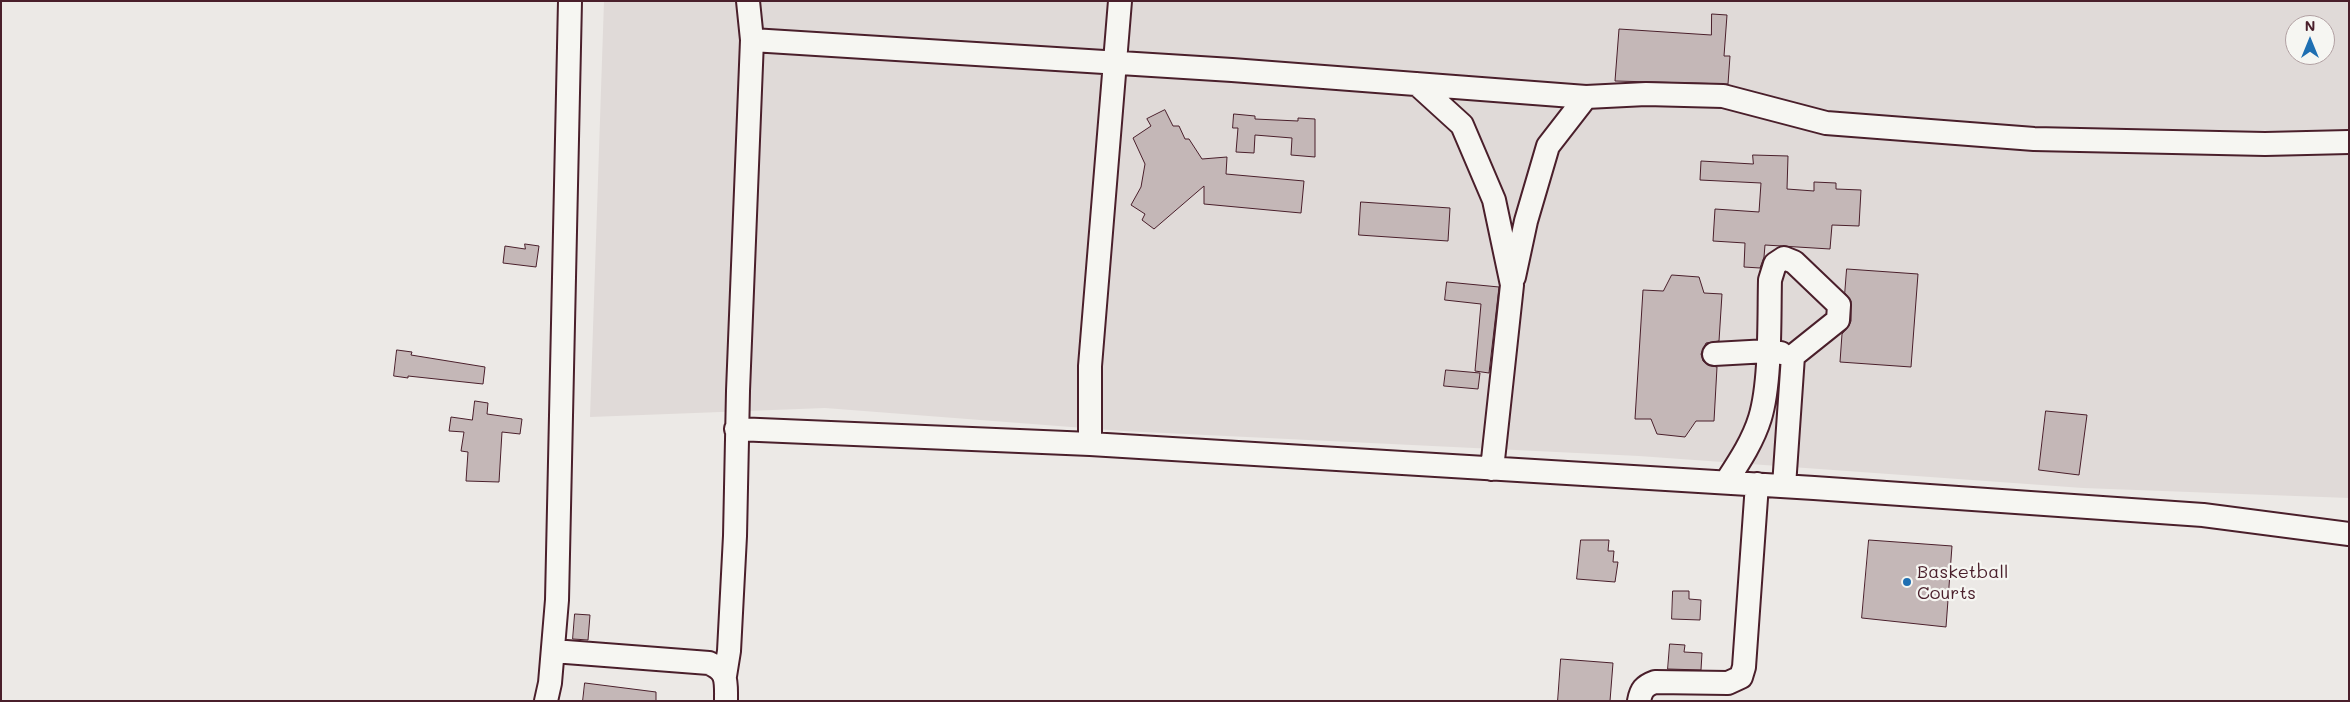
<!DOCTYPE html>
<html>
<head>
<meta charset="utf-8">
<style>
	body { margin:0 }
	#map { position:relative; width:2350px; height:702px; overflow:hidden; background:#ece9e6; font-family:Mali,sans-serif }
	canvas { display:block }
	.frame { position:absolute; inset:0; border:2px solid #4a1f2b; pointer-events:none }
	.north { position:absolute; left:2285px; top:15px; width:50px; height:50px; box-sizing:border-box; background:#f6f6f2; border:1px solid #b1a0a2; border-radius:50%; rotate:0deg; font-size:14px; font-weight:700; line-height:20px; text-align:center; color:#4a1f2b }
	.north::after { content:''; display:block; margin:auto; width:18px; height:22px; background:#1f6fb2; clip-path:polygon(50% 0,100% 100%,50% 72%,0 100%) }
</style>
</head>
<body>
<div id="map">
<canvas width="2350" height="702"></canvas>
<div class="frame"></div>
<div class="north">N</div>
</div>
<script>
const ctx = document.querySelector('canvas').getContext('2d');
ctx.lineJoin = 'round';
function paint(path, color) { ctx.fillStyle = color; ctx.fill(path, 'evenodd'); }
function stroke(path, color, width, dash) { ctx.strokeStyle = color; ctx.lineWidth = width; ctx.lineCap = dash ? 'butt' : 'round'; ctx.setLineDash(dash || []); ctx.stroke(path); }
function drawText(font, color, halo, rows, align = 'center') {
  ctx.font = font + ' Mali,sans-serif'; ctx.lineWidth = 4.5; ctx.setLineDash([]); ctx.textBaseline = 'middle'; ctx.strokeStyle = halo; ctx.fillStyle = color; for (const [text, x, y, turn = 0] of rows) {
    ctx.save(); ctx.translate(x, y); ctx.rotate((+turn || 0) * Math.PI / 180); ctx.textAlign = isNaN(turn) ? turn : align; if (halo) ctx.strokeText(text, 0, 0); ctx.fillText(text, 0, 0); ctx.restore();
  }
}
const built = new Path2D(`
	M604 1H2349V498L2083 488 1639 456 1123 431 825 408 590 417ZM2295 25H2325V55H2295Z`);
const building = new Path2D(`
	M1712 14 1727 15 1724 56H1730L1728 84 1615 81 1619 29 1711 35Z
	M1165 110 1173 126H1179L1185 139H1189L1202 159 1227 157 1226 174 1304 181 1301 213 1204 204V186L1154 229 1142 220 1145 214 1131 205 1141 187 1145 164 1133 138 1151 126 1147 119Z
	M1234 114 1255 116V119L1298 121V118L1315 119V157L1291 155 1292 138 1255 135 1254 153 1236 152 1238 128H1233Z
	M1753 155 1788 156 1787 189 1814 191V182L1836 183V189L1861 190 1859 226 1832 225 1830 249 1765 245 1764 257 1760 268 1744 267 1745 243 1713 241 1715 209 1759 212 1761 183 1700 180 1701 161 1753 164Z
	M1361 202 1450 208 1448 241 1359 235Z
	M525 244 539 246 536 267 503 263 505 246 525 249Z
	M1847 269 1918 274 1911 367 1840 362 1842 334 1849 326 1851 321V301L1845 293Z
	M1672 275 1699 277 1704 293 1722 294 1719 341 1706 343 1701 354 1703 361 1708 365 1717 367 1714 421H1696L1685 437 1657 434 1651 419H1635L1643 290 1663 291Z
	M1447 282 1499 287 1489 373 1475 371 1481 304 1445 300Z
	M397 350 412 352 411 355 485 367 483 384 408 376V378L394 376Z
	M1446 370 1480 373 1478 389 1444 386Z
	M475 401 488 403 487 414 522 419 520 434 502 432 499 482 466 481 468 452 461 451 464 432 449 431 451 417 472 420Z
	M2046 411 2087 415 2079 475 2039 470Z
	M1581 540H1609L1608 551H1614L1613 562H1618L1615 582 1577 579Z
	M1869 540 1952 546 1946 627 1862 618Z
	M1673 591H1689V599L1701 600 1700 620 1672 619Z
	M575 614 590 615 588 640 573 639Z
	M1670 644 1685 645 1684 652 1702 653 1701 670 1668 669Z
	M1561 659 1613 663 1610 701H1558Z
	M585 683 656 692V701H583Z`);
const minor = new Path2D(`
	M752 40 1232 70 1586 97 1646 94 1723 96 1826 123 2034 139 2265 144 2349 142
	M1417 84 1462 125 1494 200 1512 285 1492 469
	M1514 277 1526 221 1548 146 1586 97
	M1714 354 1768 351 1781 353
	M736 429 1090 444 1814 488 2203 515 2349 534
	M1090 444V366L1120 1
	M1726 482C1739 462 1753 441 1760 418 1771 382 1769 319 1770 280L1775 264 1784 258 1794 262 1839 305 1838 320 1793 356 1784 486
	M553 651 709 663C728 671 726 681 726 701
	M725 676 729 651 735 536 738 391 752 40 748 1
	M546 701 550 683 557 600 570 1
	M1639 701C1641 690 1644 686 1655 682L1728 683 1741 677 1744 667 1757 484`);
const markers = [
	[1907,582,5,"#1f6fb2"]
];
const poiNames = [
	["Basketball",1917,572],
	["Courts",1917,593]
];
paint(built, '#e0dad8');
paint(building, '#c4b7b7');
stroke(building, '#4a1f2b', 1);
stroke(minor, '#4a1f2b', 26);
stroke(minor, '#f6f6f2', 22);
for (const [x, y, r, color] of markers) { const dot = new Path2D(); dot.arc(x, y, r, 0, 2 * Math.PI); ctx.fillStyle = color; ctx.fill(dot); stroke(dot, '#f6f6f2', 2); }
drawText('18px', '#4a1f2b', '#f6f6f2', poiNames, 'left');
</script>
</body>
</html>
